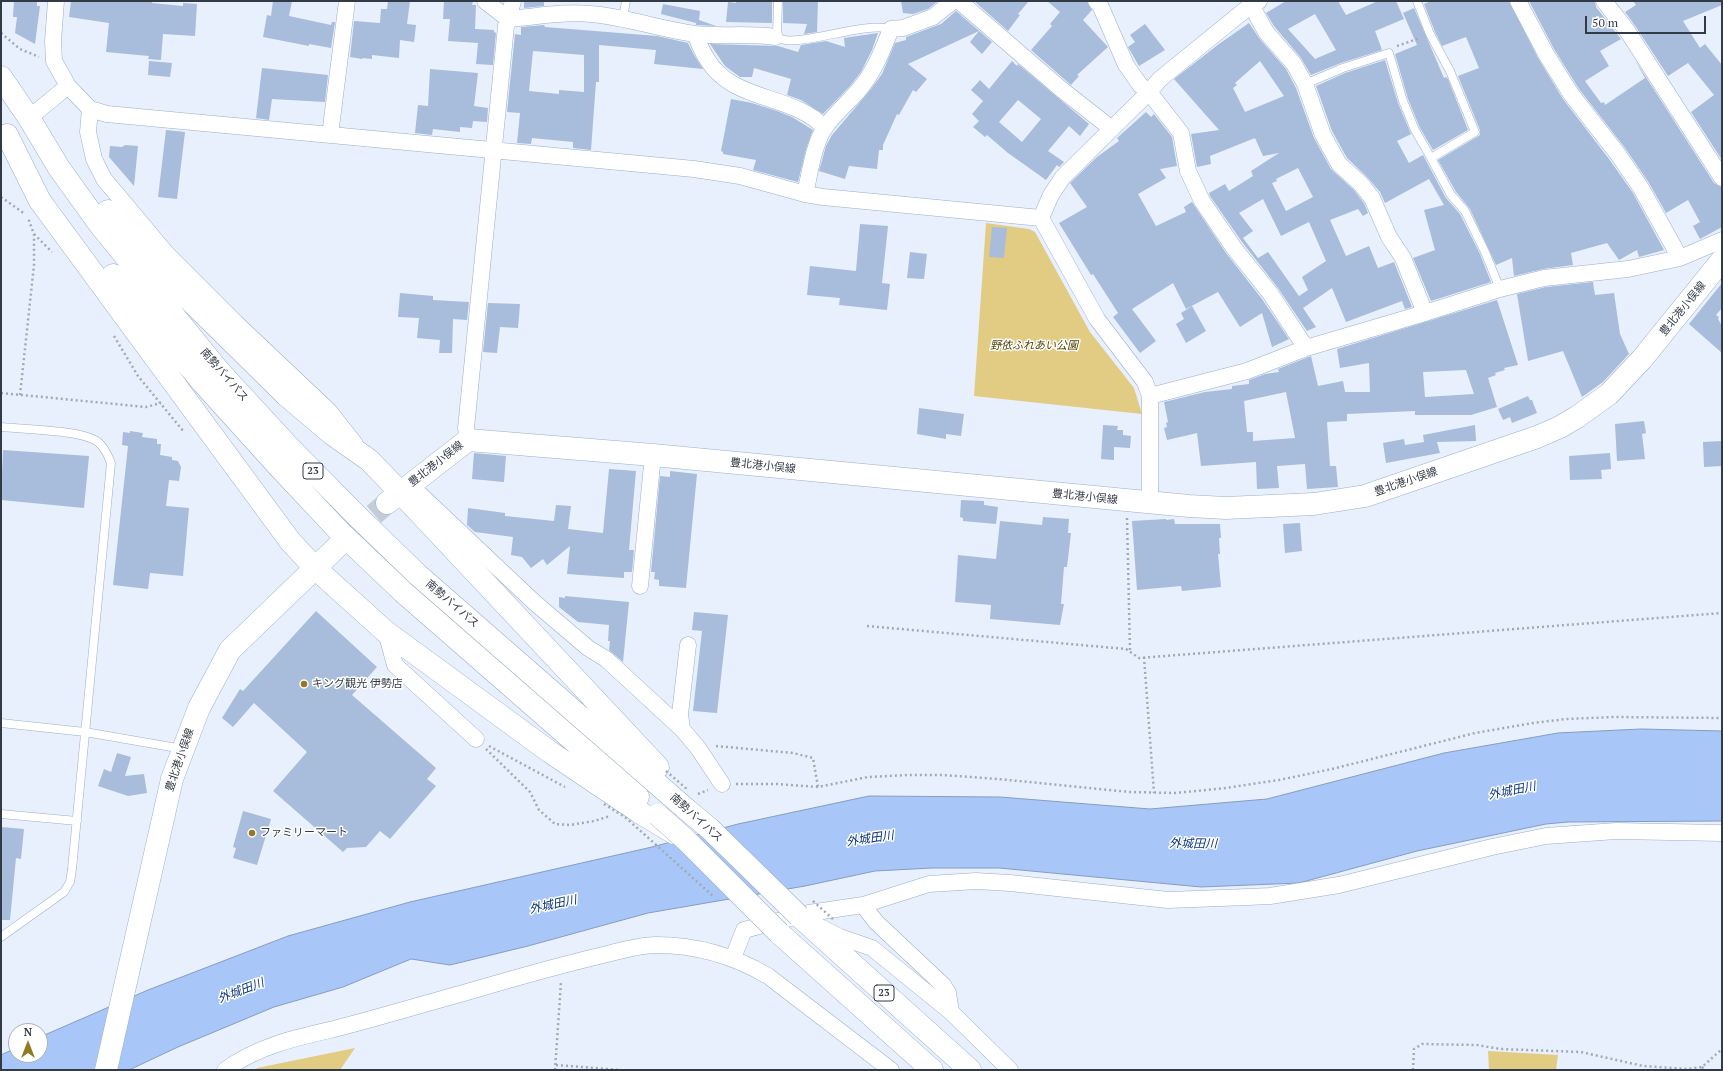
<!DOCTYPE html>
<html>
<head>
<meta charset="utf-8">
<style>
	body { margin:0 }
	#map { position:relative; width:1723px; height:1071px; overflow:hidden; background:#e8f0fd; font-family:"PT Serif",serif }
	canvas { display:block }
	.frame { position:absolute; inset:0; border:2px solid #323a46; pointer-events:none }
	.north { position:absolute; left:8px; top:1023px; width:40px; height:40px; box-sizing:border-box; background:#fff; border:1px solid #adb0b5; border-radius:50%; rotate:0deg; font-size:11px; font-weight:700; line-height:16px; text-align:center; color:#323a46 }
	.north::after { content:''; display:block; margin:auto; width:14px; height:18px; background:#937a21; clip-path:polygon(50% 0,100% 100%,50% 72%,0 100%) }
	.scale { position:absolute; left:1585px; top:16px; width:121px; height:18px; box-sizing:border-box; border:2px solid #323a46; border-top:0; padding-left:5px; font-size:12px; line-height:14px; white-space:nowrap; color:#323a46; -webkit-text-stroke:3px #fff; paint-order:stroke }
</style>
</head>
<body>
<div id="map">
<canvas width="1723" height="1071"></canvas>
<div class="frame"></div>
<div class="north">N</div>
<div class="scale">50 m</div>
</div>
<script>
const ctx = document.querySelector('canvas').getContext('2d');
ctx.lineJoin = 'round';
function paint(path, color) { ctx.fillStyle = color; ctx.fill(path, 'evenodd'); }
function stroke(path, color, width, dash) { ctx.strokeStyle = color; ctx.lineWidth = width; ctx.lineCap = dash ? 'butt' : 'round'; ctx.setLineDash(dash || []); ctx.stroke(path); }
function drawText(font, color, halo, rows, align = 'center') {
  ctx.font = font + ' "PT Serif","Noto Sans JP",serif'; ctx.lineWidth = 3; ctx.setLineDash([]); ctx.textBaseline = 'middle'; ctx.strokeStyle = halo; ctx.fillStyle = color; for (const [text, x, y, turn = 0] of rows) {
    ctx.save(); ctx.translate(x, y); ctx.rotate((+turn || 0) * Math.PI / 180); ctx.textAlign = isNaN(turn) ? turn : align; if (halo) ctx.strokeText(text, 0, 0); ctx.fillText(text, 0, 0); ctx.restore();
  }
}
const green = new Path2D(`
	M986 223 1029 229 1035 232 1090 332 1134 388 1142 414 974 396Z
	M355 1048 340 1070H255L257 1068Z
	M1488 1051 1558 1055 1556 1070H1489Z`);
const water = new Path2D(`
	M1642 729 1722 731V821L1568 822 1546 824 1417 851 1299 883 1201 887 999 868H932L875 871 805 886 648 913 528 946 450 965 411 959 343 987 274 1007 178 1047 129 1070H1V1055L16 1048V1055H40V1037L148 990 288 936 410 902 652 847 738 824 869 796 1000 797 1150 809 1267 799 1444 753 1558 733Z`);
const building = new Path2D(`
	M14 1H37V6H40L35 44 15 33 17 17H13Z
	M71 1H152V3L183 6V3L197 4 195 36 163 34 161 60 148 59 149 56 106 52 109 23 69 17Z
	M273 1H292L289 16 331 25 332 22H335L331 48 309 44V46L263 37 267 15 271 16Z
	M388 1H410L407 24 416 25 414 42 400 40 399 58 372 55V59L363 58 362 59 350 57 354 21 380 23 381 9H387Z
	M444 1H473L472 5H476L475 29 494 30V32L496 33 493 65 476 64 478 43 448 41 450 19H443Z
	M524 1H544V6L524 8Z
	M736 1H772V23L726 22 728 2 736 3Z
	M783 1H818L817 32 804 34 807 24 783 23Z
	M901 1H938L928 9 913 14 903 13Z
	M974 1H1029L1018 14 1020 15 1008 31Z
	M1047 1H1087L1092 10 1083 20 1108 47 1077 75 1079 76 1071 85 1031 50 1052 26 1050 24 1060 12Z
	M1286 1H1338L1346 15 1378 1H1396L1404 19 1375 31 1382 50 1341 63 1311 75 1301 58 1274 26 1266 13ZM1315 14 1336 50 1315 59 1288 29Z
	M1431 1H1509L1538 58 1563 99 1609 159 1633 193 1664 250 1639 257 1637 250 1619 260 1607 243 1571 253 1573 265 1543 269 1514 276 1512 258 1496 265 1470 209 1456 192 1438 160 1480 135V130L1458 76 1479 68 1466 37 1442 46 1435 32 1424 4Z
	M1529 1H1595L1596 7 1621 39 1600 51 1609 66 1585 81 1601 103 1604 102 1605 105 1645 78 1635 60 1714 183 1722 187V227L1700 239 1693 226 1700 222 1688 200 1666 213 1649 183 1625 148 1579 89 1554 49Z
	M1633 1H1722V5L1683 21 1700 48 1705 44 1722 65V160L1691 112 1714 95 1688 63 1668 76 1636 27 1625 12 1636 5Z
	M663 4 700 11 699 20 716 26 696 25V23L661 14Z
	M1414 8 1444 78 1446 77 1448 79 1468 130 1433 150 1420 128 1408 99 1395 54 1417 45 1403 13Z
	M956 11 992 42 982 54 970 42 979 31 908 64 927 79 916 92 913 90 899 115 897 114 883 145V150H879L877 169 849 166 845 179 819 171 826 146 832 135 871 89 882 74 895 43 906 40V37L941 24Z
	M1249 23 1259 38 1286 69 1296 88 1314 138 1331 169 1354 190 1364 203 1368 213 1363 216 1358 209 1330 220 1346 256 1369 246 1378 268 1394 262 1412 307 1405 309 1402 301 1346 322 1332 288 1303 308 1316 327 1307 331 1278 288 1242 242 1210 196 1209 193 1225 184 1229 191 1253 176 1251 171 1279 153 1263 156 1255 138 1210 156 1211 164 1197 167 1191 134 1219 130 1174 79 1219 44ZM1260 61 1284 96 1245 112 1233 88 1237 85 1235 83ZM1298 168 1313 197 1286 211 1272 183 1277 181 1276 179ZM1263 199 1281 236 1309 222 1326 261 1302 277 1308 290 1299 296 1268 252 1258 258 1243 238 1253 231 1239 213Z
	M1145 24 1165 50 1139 66 1128 47 1135 42 1130 35Z
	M544 25 545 27 657 36 688 43 694 55 703 69 654 64 656 50 599 45V82H596L591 150 573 148V142L532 138 531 144 517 143 520 113 507 112 515 34 521 35V27ZM533 51 584 55V92L559 90V94L529 91Z
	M878 33 872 50 861 72 851 85 823 114 801 100 787 95 791 79 754 68 752 77H740L725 66 710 44 778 46 798 52 801 45 826 41 845 47 844 38Z
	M1385 60 1398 103 1411 134 1397 141 1409 163 1423 155 1446 198 1460 214 1480 254 1491 282 1431 301 1413 258 1435 250 1424 210 1444 205 1429 179 1385 203 1380 192 1368 178 1347 158 1332 131 1316 86 1345 73Z
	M149 61 172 63 170 77 148 75Z
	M1012 61 1017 66 1018 64 1089 124 1080 136 1069 126 1048 151 1064 162 1059 167 1057 165 1046 180 1008 153 987 135 985 137 973 127 979 121 972 114 983 101 971 90 980 80 989 89ZM1018 100 1041 119 1022 142 999 122Z
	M262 68 328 75 325 102 272 99 269 120 256 118Z
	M430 69 478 73 474 106 488 108 487 122 473 121 472 128 460 127V132L433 129 432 135 415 133 418 105 428 106Z
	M731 99 752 103 777 111 792 117 813 130 806 149 798 182 753 170 756 160 723 154V152L721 151Z
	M1146 112 1151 117 1154 114 1172 137 1177 166 1160 169 1166 178 1138 194 1156 226 1186 212 1184 207 1192 202 1226 253 1262 299 1289 339 1272 347 1262 313 1240 327 1218 292 1186 309 1173 283 1132 309 1156 341 1140 353 1113 317 1118 313 1093 274 1091 275 1059 223 1087 207 1070 183 1097 157 1119 141 1117 138Z
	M166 130 185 132 177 199 158 197Z
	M125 145 138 146 134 186 109 157 110 146 122 147Z
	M860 224 888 226 882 283 890 284 887 310 839 305 840 298 807 295 810 266 856 271Z
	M992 227 1007 228 1004 258 989 257Z
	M910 252 927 254 924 279 907 278Z
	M1593 282 1595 295 1614 293 1620 334 1629 354 1603 382 1582 397 1563 351 1528 361 1517 294 1546 287Z
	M1722 283V308L1716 315 1719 317 1718 319 1722 326V353L1689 324Z
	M400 293 433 296V300L469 302 467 320 453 319 452 353H439L440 340 417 338 419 318 398 317Z
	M1497 300 1518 365 1504 368 1505 370 1495 373 1496 375 1488 378 1497 407 1471 415H1415V411L1347 414V421L1327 422 1330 466H1336L1338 487 1307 489 1305 464 1277 466 1279 488 1257 489 1256 462 1201 466 1197 433 1167 440 1164 428 1167 427 1166 423 1168 422 1164 402 1205 392 1232 389V386L1249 384V380L1265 374 1279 372 1278 369 1311 356 1318 386 1343 381 1345 392H1370L1369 363 1340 368 1337 349ZM1466 370 1474 394 1425 397 1423 372ZM1286 392 1295 438 1253 441V432H1247L1244 401Z
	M488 303 520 304 518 328 500 327 497 353 483 352Z
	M1192 306 1206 331 1186 343 1176 324 1184 319 1181 313Z
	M1528 396 1530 400H1532L1537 413 1512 423 1510 417 1503 420 1498 409Z
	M919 408 964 414 961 436 946 434V439L917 434Z
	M1644 421 1646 433 1642 434 1645 459 1617 461 1615 424Z
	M1103 425 1118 426 1117 430H1123V435L1131 436 1130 448 1114 447V460L1101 459Z
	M1475 425 1476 441 1437 442 1440 453 1386 463 1383 443 1404 439 1405 445 1424 442 1423 435Z
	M130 431 143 433 142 437 157 439V444H161L160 455 172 457V460L178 461 181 467 179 481 169 480 166 506 189 508 183 576 150 573 148 589 113 585 128 446 122 445 123 432 130 433Z
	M1722 441V466L1704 467 1703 442Z
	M3 450 89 456 84 508 1 500Z
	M474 453 506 456 504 482 472 479Z
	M1610 453 1611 469 1601 470 1602 479 1570 480 1569 456Z
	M609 469 636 471 629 550H634L632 572H624V578L567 574 570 546 547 565 543 559 531 568 522 557 511 555 513 537 475 532 467 525 468 508 505 513V516L554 521 556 505 571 506 568 529 603 533Z
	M670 471 697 474 686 588 659 586V580L654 579 655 572H651L660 476 670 477Z
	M961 500 984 501V505L998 507 996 524 963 521V518L960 517Z
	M1043 517 1069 519 1068 533H1071L1067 567H1064L1061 604H1064L1060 625 990 619 991 605 955 602 958 555 996 559 1000 521 1042 525Z
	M1166 519V520L1174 519 1175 524H1220L1221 538H1219L1220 554H1218L1221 587 1182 591 1181 586 1137 590 1132 521Z
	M1300 523 1302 551 1285 553 1283 524Z
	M565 596 629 602 623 662 609 650 610 641H608L609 625 578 622 559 607V597L565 598Z
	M316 611 377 667 352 695 436 768 427 779 436 786 390 839 380 831 366 847 347 848 343 852 273 791 307 752 254 703 233 727 222 718 240 689 243 691Z
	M694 612 728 615 717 713 693 711 702 631 692 630Z
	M117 753 131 757 125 776 144 774 147 793 128 796 98 786 104 769 111 772Z
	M243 811 271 819 257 865 233 858 236 848 233 847Z
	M1 827 24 829 21 859 16 858 10 920H1Z`);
const secondaryTunnel = new Path2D(`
	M349 536 387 503`);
const path = new Path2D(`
	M1 33 20 49 39 57
	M1397 46 1420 38
	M1 197 25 214
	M34 234 52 252
	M114 336 138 376 184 432
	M1 393 146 407 161 403
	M20 395 34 265V234L28 218
	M1127 518 1130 651
	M867 626 1126 649 1139 658 1722 613
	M1144 657 1154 793
	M489 746 565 787
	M716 746 793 753 813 758 818 787
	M486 749 530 792 539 810 555 824 570 825 594 821 610 816
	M736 784H777L818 787 868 777 908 775H943L998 779 1130 792 1175 793 1226 788 1279 780 1332 769 1475 733 1533 723 1566 719 1614 717 1722 718
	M698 794 708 790
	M556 1065 620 1070
	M1702 1067 1705 1070
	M555 1070 561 982
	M1413 1070 1414 1049 1422 1044 1477 1045 1500 1049 1581 1052 1643 1066 1687 1069 1702 1067 1722 1049`);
const service = new Path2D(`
	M778 1 777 33 775 37C795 50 861 21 891 29
	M1417 1 1430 34 1450 71 1475 132 1431 158 1451 195 1465 211 1485 252 1500 289
	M623 18 626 1
	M1305 84 1343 68 1389 53 1403 101 1415 130 1431 158
	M1 427C23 429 82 430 98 442 105 448 108 455 111 463L72 869 70 882 64 892 1 937
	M1 723 85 732 183 749
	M1 814 77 821`);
const minor = new Path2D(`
	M56 1 53 41 54 61 68 86 90 109 107 114 694 169 740 176 805 194 823 197 1041 218
	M485 1 508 19C535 17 564 11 591 14 626 17 660 29 695 34 722 37 748 33 775 37
	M959 1 1061 89 1112 129
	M1096 1 1100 5 1126 65 1140 85 1149 92 1181 133 1188 171 1202 201 1234 248 1270 293 1306 348
	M1518 1 1546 54 1571 94 1617 153 1641 188 1680 258
	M1604 1 1628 32 1722 178
	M1251 5 1266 32 1294 64 1305 84 1323 135 1339 164 1361 184 1372 198 1389 237 1403 258 1425 313
	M696 34C698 44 702 51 707 59 733 103 792 93 825 128
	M90 109 88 132 94 159 104 179 166 253 236 323 329 411 355 444
	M29 118 68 86
	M330 135 347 1
	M805 194C810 173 813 146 825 127 835 114 847 103 858 91 874 73 882 51 891 29L903 28 933 17 953 1
	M1041 218 1097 319 1145 382 1150 396V502
	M1041 218 1051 195 1063 177 1149 92 1160 79 1251 5 1259 1
	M1150 396 1247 371 1306 348 1425 313 1500 289 1544 278 1628 269 1680 258 1722 240
	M468 440 466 428 506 26 513 1
	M410 485 534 602 588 648 606 659 682 729 698 748 722 784
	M640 586 653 455
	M386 632 395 665 476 739
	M682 729 680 714 688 645
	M863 905 876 922 943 985 948 993 951 1012
	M818 926 840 937 872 948 951 1012 1010 1070
	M733 958 744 930 809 913 863 905 929 884 976 881 1010 883 1168 900 1248 897 1270 896 1339 885 1492 847 1546 836 1616 831 1722 833
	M225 1070C258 1046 295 1038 334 1029 381 1017 427 1003 474 990 515 978 557 966 599 956 617 952 637 945 656 945 695 945 734 956 768 976L891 1070`);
const secondary = new Path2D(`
	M387 503 468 440 653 455 1189 506 1226 508 1314 504 1365 496 1537 437 1560 427 1577 417 1609 394 1642 359 1722 260
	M106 1070 172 779 199 708 230 650 338 546`);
const trunk = new Path2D(`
	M1 77 29 118 59 168 100 225 219 371 289 447 357 516 418 575 686 809
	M7 135 40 201 290 541 315 568 386 632 550 752 639 812 674 833
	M108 211 150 261 286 395 332 434 369 460 400 492 658 767
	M113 275 203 383 278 466 340 532 403 592 638 797
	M799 916 970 1070
	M779 933 932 1070`);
const pathBridge = new Path2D(`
	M666 771 688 790
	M604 804 625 817 714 897
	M813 901 835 921`);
const trunkBridge = new Path2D(`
	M686 809 709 828 799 916
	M658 815 686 840 779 933`);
const markers = [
	[304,684,4,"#937a21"],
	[252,833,4,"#937a21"]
];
const shields = [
	[313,471,20],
	[884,993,20]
];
const shieldNames = [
	["23",313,471],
	["23",884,993]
];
const streetNames = [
	["豊北港小俣線",1683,309,-51],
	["南勢バイパス",224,375,49],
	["豊北港小俣線",436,464,-38],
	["豊北港小俣線",763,466,6],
	["豊北港小俣線",1406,482,-19],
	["豊北港小俣線",1085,497,6],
	["南勢バイパス",452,604,41],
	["豊北港小俣線",180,760,-71],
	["南勢バイパス",696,818,42]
];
const parkNames = [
	["野依ふれあい公園",1034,346]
];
const poiNames = [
	["キング観光 伊勢店",312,684],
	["ファミリーマート",260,833]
];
const waterNames = [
	["外城田川",1512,791,-11],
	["外城田川",870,839,-8],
	["外城田川",1193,844,1],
	["外城田川",553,905,-12],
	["外城田川",241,991,-21]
];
paint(green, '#e2cb83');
paint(water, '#a8c6f7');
stroke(water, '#859cc2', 1);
paint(building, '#a8bcdb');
stroke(secondaryTunnel, '#c4ccd8', 22, [22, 11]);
stroke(service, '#9aadcc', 9);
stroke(minor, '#9aadcc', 17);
stroke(secondary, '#9aadcc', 23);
stroke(trunk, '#9aadcc', 23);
stroke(path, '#a1a9b5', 2.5, [2, 3]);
stroke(service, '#fff', 8);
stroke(minor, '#fff', 16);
stroke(secondary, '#fff', 22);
stroke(trunk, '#fff', 22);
stroke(trunkBridge, '#9aadcc', 23, []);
stroke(pathBridge, '#a1a9b5', 2.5, [2, 3]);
stroke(trunkBridge, '#fff', 22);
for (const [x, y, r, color] of markers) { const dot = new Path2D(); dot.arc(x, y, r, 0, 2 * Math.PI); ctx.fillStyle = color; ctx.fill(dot); stroke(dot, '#fff', 1.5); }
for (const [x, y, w] of shields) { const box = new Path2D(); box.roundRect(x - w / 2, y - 8, w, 16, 3); ctx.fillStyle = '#fff'; ctx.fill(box); stroke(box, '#323a46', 1); }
drawText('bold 10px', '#323a46', null, shieldNames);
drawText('11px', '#323a46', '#fff', streetNames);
drawText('italic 11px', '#534306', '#fff', parkNames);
drawText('11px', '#323a46', '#fff', poiNames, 'left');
drawText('italic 12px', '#093479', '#fff', waterNames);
</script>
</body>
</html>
